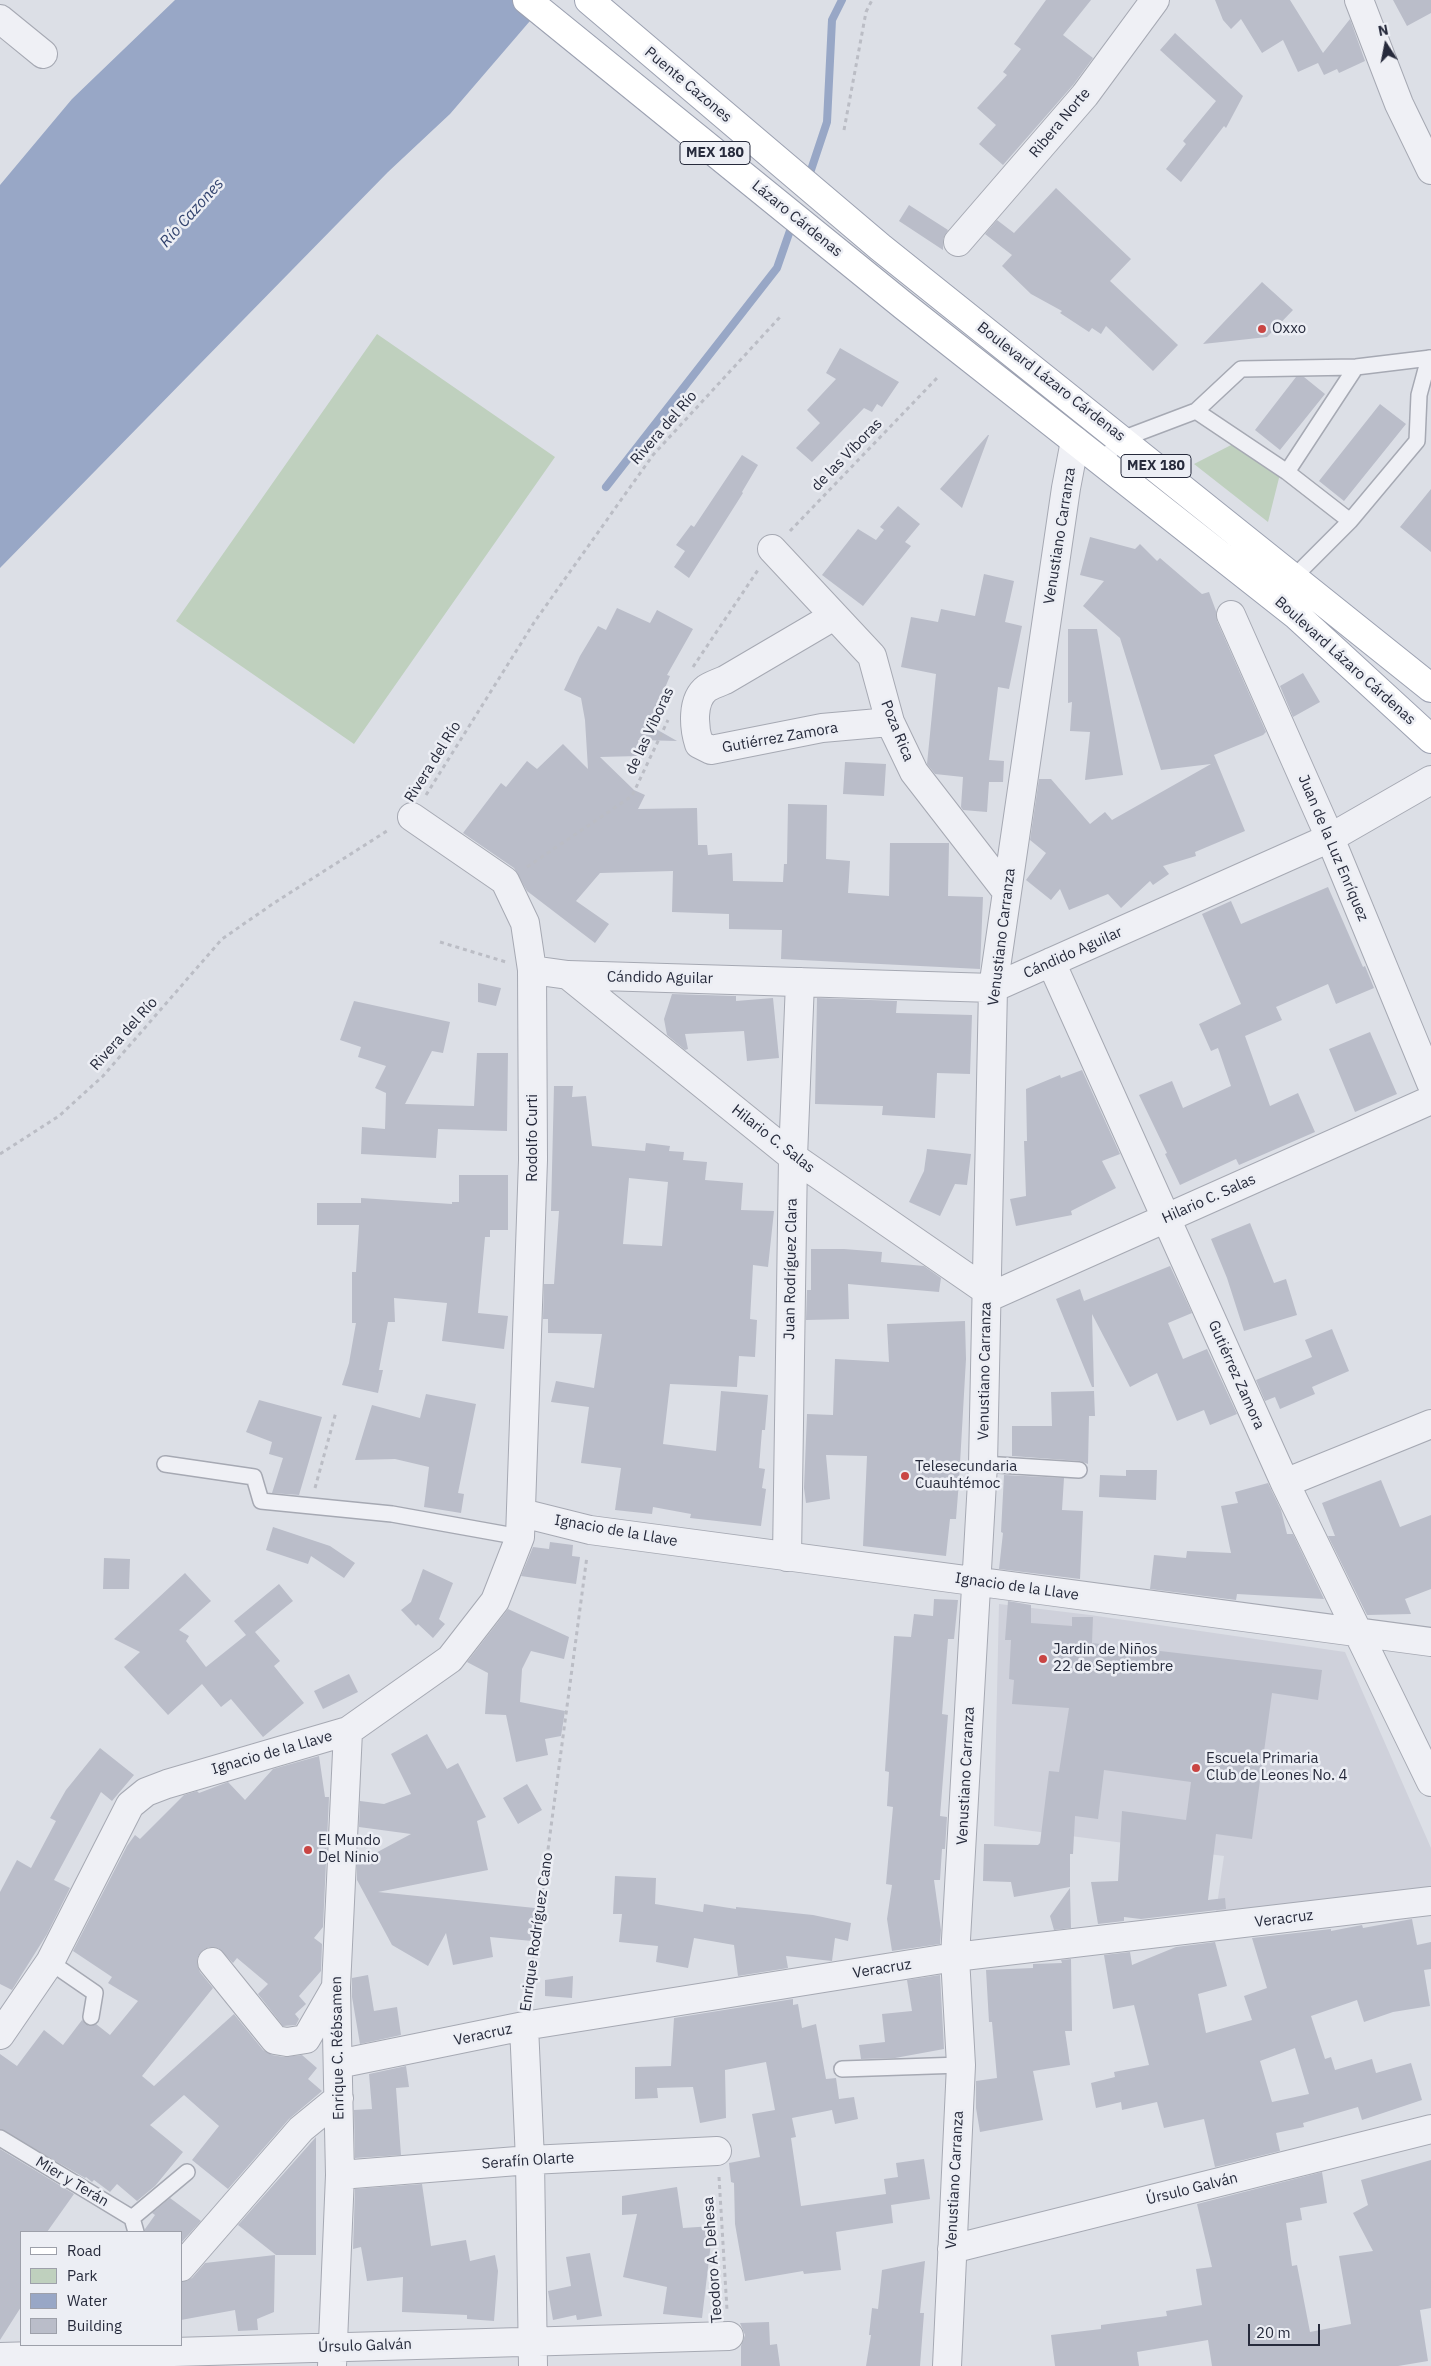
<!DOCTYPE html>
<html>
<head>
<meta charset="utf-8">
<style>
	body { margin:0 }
	#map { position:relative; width:1431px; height:2366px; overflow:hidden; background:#dcdfe6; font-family:"IBM Plex Sans",sans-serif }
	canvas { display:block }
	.legend { position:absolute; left:20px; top:2231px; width:162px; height:115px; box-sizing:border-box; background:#eceef4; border:1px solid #9da0aa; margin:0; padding:6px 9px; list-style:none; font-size:15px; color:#272b3c }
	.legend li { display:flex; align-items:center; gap:10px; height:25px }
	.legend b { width:25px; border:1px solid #9da0aa }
	.north { position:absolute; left:1361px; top:20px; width:50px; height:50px; -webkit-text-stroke:4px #eceef4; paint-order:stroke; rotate:349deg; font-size:14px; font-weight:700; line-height:20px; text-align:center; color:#272b3c }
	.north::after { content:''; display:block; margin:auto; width:18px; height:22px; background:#272b3c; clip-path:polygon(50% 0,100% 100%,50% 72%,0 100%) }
	.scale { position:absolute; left:1248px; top:2324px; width:72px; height:22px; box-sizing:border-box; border:2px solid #272b3c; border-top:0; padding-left:6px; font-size:15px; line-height:18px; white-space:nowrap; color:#272b3c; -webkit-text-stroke:4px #eceef4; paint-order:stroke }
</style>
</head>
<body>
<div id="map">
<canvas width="1431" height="2366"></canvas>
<ul class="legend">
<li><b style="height:6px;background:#fff"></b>Road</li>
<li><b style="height:14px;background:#bfd0be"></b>Park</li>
<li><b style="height:14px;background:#98a7c6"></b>Water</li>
<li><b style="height:14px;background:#babdc9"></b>Building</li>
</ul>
<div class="north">N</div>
<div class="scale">20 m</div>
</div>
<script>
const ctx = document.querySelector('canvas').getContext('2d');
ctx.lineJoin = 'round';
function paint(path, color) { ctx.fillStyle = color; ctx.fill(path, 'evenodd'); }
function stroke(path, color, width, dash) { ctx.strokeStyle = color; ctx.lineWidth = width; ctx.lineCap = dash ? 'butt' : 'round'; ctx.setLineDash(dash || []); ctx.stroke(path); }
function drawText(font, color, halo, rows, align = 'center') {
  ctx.font = font + ' "IBM Plex Sans",sans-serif'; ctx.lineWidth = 5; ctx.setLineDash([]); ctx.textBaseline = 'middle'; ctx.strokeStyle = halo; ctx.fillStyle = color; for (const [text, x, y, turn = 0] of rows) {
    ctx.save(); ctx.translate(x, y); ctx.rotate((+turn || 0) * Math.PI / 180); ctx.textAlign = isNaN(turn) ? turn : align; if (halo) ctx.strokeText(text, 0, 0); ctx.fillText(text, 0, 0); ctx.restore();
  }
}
const built = new Path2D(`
	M999 1604 1090 1615 1345 1652 1431 1848V1887L1216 1912 1224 1856 994 1826Z`);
const green = new Path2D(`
	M377 334 555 457 354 744 176 621Z
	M1237 442 1280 474 1268 522 1194 464Z`);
const water = new Path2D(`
	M175 0H548L450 114 388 172 0 568V185L72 99Z`);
const stream = new Path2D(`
	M808 179 827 122 832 20 842 0
	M606 487 777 268 793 222`);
const building = new Path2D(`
	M1046 0H1091L1063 35 1093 58 1073 85 1003 165 979 144 996 125 977 108 1007 75 1003 72 1021 49 1014 44Z
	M1215 0H1290L1323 53 1350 19 1365 61 1339 73 1337 69 1324 75 1318 63 1298 72 1283 40 1262 53 1241 19 1231 29 1223 20Z
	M1393 0H1431V13L1407 26Z
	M1175 33 1243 96 1226 128 1224 126 1181 182 1166 169 1186 144 1183 141 1216 101 1160 50Z
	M1056 188 1131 259 1110 281 1178 345 1153 371 1106 326 1101 334 1092 328 1089 332 1060 313 1062 311 1031 294 1002 266 1012 255 985 234 997 220 1014 233Z
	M909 205 948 230 943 239V250L899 221Z
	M1262 282 1293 310 1267 337 1203 344Z
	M840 348 899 382 882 407 877 404 872 412 864 408 812 462 796 448 820 423 807 410 836 379 826 373Z
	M1296 377H1304L1325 394 1280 450 1255 430Z
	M1380 404 1406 424 1344 501 1319 481Z
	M988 435H989L962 508 940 489Z
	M742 455 758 465 742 492 743 493 689 578 674 567 685 551 676 545 691 525 694 527Z
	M1431 489V552L1400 527Z
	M898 506 920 524 905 542 911 546 863 606 822 575 858 529 876 540 884 530 880 527Z
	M1090 537 1135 549 1140 544 1157 561 1160 558 1202 594 1209 592 1216 611 1217 621 1266 732 1263 735 1214 755 1245 831 1195 852 1196 856 1163 866 1169 874 1153 885 1150 881 1121 908 1108 894 1069 910 1060 889 1051 900 1026 880 1046 853 1030 840 1039 779H1051L1090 824 1105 812 1112 820 1211 764 1161 770 1120 638 1083 606 1104 581 1080 575Z
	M984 574 1014 581 1005 622 1022 626 1009 689 998 687 989 760 1004 761 1003 782H989L987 812 963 810 961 807 963 777 935 774 927 764 936 674 901 667 911 617 938 622 941 609 975 616Z
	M617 608 650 623 657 610 693 629 667 675 670 676 649 725 677 741 638 740V756L600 757 634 790 645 795 638 809 697 808 698 845H707L708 855 732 853 733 881 783 882 784 864H787L788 804 827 805 826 859 850 861 848 893 889 896 890 843H949L948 896 983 897 980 969 781 959 782 930 729 929V914L672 912 673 871 600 873 576 901 609 924 595 943 527 891 514 868 463 833 501 783 506 787 527 761 537 769 563 744 588 769 585 720 581 698 564 690 580 656 598 626 606 630Z
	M1068 629H1097L1123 775 1085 780 1090 732 1070 731 1072 702 1068 703Z
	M1303 673 1320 702 1293 717 1280 686Z
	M845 762 886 764 884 796 843 794Z
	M1328 887 1363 967 1365 966 1374 988 1336 1004 1328 984 1276 1007 1282 1020 1245 1036 1270 1106 1298 1093 1315 1132 1239 1165 1236 1159 1180 1185 1165 1154 1167 1153 1139 1095 1172 1081 1183 1108 1231 1086 1218 1048 1211 1051 1199 1024 1241 1004 1202 914 1231 901 1241 924Z
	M478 983 501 988 496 1006 478 1002Z
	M672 994 736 996V1001L773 998 779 1058 747 1061 744 1031 685 1034 688 1049 685 1050 667 1035 664 1019Z
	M817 998 897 1001 896 1013 972 1015 970 1074 937 1073 935 1118 882 1115 883 1106 815 1104Z
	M354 1001 450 1022 443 1053 432 1051 405 1104 474 1106 477 1053H508L507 1131 438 1129 436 1158 361 1154 362 1127 385 1129 386 1093 375 1088 386 1066 358 1057 361 1047 340 1040Z
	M1370 1032 1397 1094 1355 1112 1329 1049Z
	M1082 1070 1120 1154 1102 1161 1116 1188 1071 1211 1072 1215 1016 1226 1010 1199 1026 1196 1024 1141H1027L1026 1089 1060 1075 1061 1078Z
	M554 1086H573L572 1097 586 1096 592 1146 645 1151 646 1143 670 1146 669 1151 684 1152 683 1160 707 1162 705 1180 743 1183 741 1210 774 1211 768 1267 753 1265 750 1319 757 1320 755 1357 739 1356 737 1387 670 1384 663 1444 716 1451 721 1391 768 1395 765 1430H762L759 1468 765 1469 762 1488 766 1489 761 1526 690 1518 691 1514 653 1507 652 1514 615 1510 621 1468 581 1463 589 1407 551 1402 556 1381 594 1388 602 1334 548 1333V1319H543L544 1284H554L559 1211H551ZM629 1178 668 1182 662 1246 623 1244Z
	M927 1149 971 1154 967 1185 955 1184 940 1216 909 1202 924 1171Z
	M459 1175H508V1230H490V1237H485L478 1313 508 1316 504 1349 442 1341 447 1303 394 1298 395 1322H388L379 1370H383L378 1393 342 1385 349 1363 356 1323H352V1272H356L359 1225H317V1203H361V1198L452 1204V1202H459Z
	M1250 1223 1274 1283 1286 1279 1297 1315 1244 1331 1227 1278 1211 1239Z
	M811 1249H844L882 1252 881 1262 924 1266 941 1278 939 1292 848 1284 849 1319 806 1320 807 1290H811Z
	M1170 1266 1192 1313 1168 1323 1183 1359 1207 1349 1237 1414 1210 1425 1204 1410 1177 1421 1157 1373 1130 1387 1092 1314 1094 1387H1092L1056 1299 1080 1289 1084 1301Z
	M965 1321 966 1359 959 1481 956 1519H950L946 1556 863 1546 867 1456 826 1455 830 1499 806 1503 804 1488 807 1414 833 1415 835 1359 889 1362 887 1324Z
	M1332 1329 1349 1371 1312 1387 1315 1394 1280 1409 1275 1397 1265 1401 1256 1380 1312 1357 1305 1340Z
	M1094 1391 1095 1416H1089L1088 1464 1080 1461 1012 1456V1426H1052L1051 1392Z
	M426 1394 476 1404 458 1493 464 1494 461 1513 424 1507 429 1467 395 1459 355 1460 372 1405 420 1418Z
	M259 1400 322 1417 299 1495 272 1493 283 1458 269 1454 272 1442 246 1432Z
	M1126 1470H1157L1156 1500 1099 1497 1100 1475 1126 1476Z
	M1004 1475 1064 1478 1062 1510 1083 1511 1080 1579 999 1569 1003 1533 1001 1532Z
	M1381 1480 1400 1527 1431 1515V1589L1405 1599 1411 1614 1367 1615 1328 1536H1335L1322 1503Z
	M1268 1483 1281 1510 1287 1534H1293L1324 1599 1237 1594 1236 1600 1150 1589 1154 1555 1186 1558 1187 1551 1231 1553 1221 1506 1238 1503 1235 1492Z
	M273 1527 330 1546 355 1563 344 1578 311 1556 308 1564 266 1550Z
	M550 1542 573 1545 572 1556 580 1557 576 1584 521 1576 533 1547 549 1549Z
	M104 1558 130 1559 129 1589H103Z
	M423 1569 453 1583 439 1619 445 1624 433 1638 418 1624 416 1626 401 1610 411 1602Z
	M185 1573 211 1601 179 1630 189 1636 186 1641 206 1667 246 1635 234 1621 279 1584 293 1601 255 1632 280 1661 274 1666 304 1703 263 1737 231 1699 221 1707 202 1684 168 1715 124 1667 140 1652 114 1639Z
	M934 1599 958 1600 954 1639H948L942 1714 948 1715 940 1816 947 1817 945 1849H942L940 1880H934L941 1930 940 1944 892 1951 887 1919 892 1885 886 1884 893 1807 887 1806 889 1772 885 1771 894 1636 911 1637 914 1614 933 1616Z
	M1008 1601 1031 1605V1623L1072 1626V1617H1093L1092 1643 1322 1670 1318 1700 1272 1693 1252 1839 1216 1834 1208 1900 1225 1898 1226 1909 1141 1919 1124 1917V1921L1098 1924 1091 1882 1118 1881 1122 1811 1186 1820 1191 1782 1104 1770 1098 1819 1075 1816 1073 1854H1070V1887L1014 1897 1011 1882 983 1881 984 1844 1038 1845 1040 1843 1049 1771 1059 1772 1069 1708 1012 1704 1014 1680 1009 1679 1011 1640H1005Z
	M508 1609 569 1637 564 1659 531 1651 522 1669 520 1702 565 1711 561 1736 545 1739 548 1755 516 1762 506 1715 485 1714 488 1673 467 1662Z
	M349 1674 358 1692 323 1709 314 1691Z
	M427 1734 447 1769 458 1763 486 1817 477 1821 488 1870 378 1892 535 1908 532 1941 490 1937 493 1957 453 1965 446 1933 428 1966 392 1945 357 1880V1863L411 1834 359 1827 360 1801 384 1804 411 1794 391 1754Z
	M100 1748 134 1775 112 1801 101 1792 54 1880 70 1888 47 1934 12 1990 0 1984V1892L17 1860 31 1868 56 1821 50 1818 66 1790Z
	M319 1756 325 1797H329L323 1927 314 1938 322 1944 321 1971 299 1996 306 2004 295 2014 299 2019 296 2025 283 2026 258 1994 268 1984 237 1958 233 1963 218 1948 209 1947 203 1950 198 1956 197 1964 200 1972 213 1988 142 2076 154 2086 234 2014 263 2050 272 2055 284 2057 302 2055 317 2068 308 2079 322 2091 289 2119 228 2189 192 2160 219 2126 184 2095 150 2125 183 2152 155 2186 137 2201 117 2184 110 2192 94 2180 92 2182 86 2177 85 2178 0 2129V2054L17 2066 44 2030 63 2045 82 2020 89 2026 96 2024 110 2035 138 2001 108 1983 112 1977 73 1951 127 1846 135 1835 140 1839 184 1795 197 1791 199 1793 228 1782 245 1800 273 1769Z
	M527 1784 542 1810 518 1824 503 1798Z
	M615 1876 656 1878 655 1904 703 1912 704 1904 736 1909V1907L813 1915 851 1923 848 1941 835 1938 832 1961 786 1956 788 1968 738 1976 734 1945 694 1938 688 1968 656 1962 658 1946 619 1942 622 1914H613Z
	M1070 1888 1071 1928 1054 1930 1050 1916Z
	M1412 1919 1417 1945 1431 1942V1969L1424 1970 1430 2006 1393 2012 1364 2022 1357 2000 1311 2016 1325 2059 1331 2057 1335 2070 1372 2059 1376 2073 1411 2063 1422 2100 1362 2120 1358 2107 1303 2123 1304 2127 1276 2133 1280 2151 1215 2167 1204 2119 1164 2128 1157 2102 1122 2110 1121 2102 1096 2108 1091 2083 1115 2077 1114 2072 1149 2065 1134 2005 1113 2009 1104 1955 1130 1952 1132 1965 1176 1947 1215 1942 1227 1986 1198 1994 1206 2033 1252 2020 1244 1996 1267 1988 1252 1938 1331 1929V1931L1362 1925 1363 1928ZM1295 2048 1309 2094 1272 2102 1260 2061Z
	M1071 1959 1072 2031H1065L1070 2065 1033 2071 1043 2120 980 2132 976 2108V2081L997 2078 992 2022H989L986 1970 1033 1968V1964L1062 1963 1061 1960Z
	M368 1975 374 2011 397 2007 401 2035 360 2044 352 1997V1978Z
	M940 1975 944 2049 895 2058 861 2059 859 2045 885 2042 882 2014 912 2011 907 1980Z
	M573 1976 572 1998 545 1996V1980Z
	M793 1999V2005L798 2004 802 2028 816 2024 826 2079 836 2078 839 2099 854 2097 858 2119 835 2124 832 2110 792 2118 796 2137 791 2138 801 2206 886 2194 884 2179 898 2177 896 2163 924 2159 930 2199 891 2205 893 2223 836 2232 841 2270 804 2274 803 2271 745 2281 735 2224 734 2183 731 2182 729 2163 760 2157 752 2114 775 2110 766 2062 725 2070 726 2118 700 2123 693 2087 657 2088 658 2098 635 2099V2067L671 2066 674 2018Z
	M406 2066 409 2087 396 2088 401 2155 355 2158 354 2110 372 2109 369 2074Z
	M316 2137V2255H276L238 2225Z
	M0 2149 74 2194 47 2232H21V2307L0 2340Z
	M1431 2160V2308L1420 2310 1428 2361 1398 2366H1212L1208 2340 1137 2352 1139 2366H1055L1051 2335 1101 2329V2325L1167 2316 1166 2311 1202 2305 1196 2269 1212 2267 1197 2204 1322 2172 1327 2203 1300 2208 1302 2220 1286 2223 1292 2266 1297 2265 1310 2332 1351 2324 1339 2256 1373 2251 1353 2213 1368 2205 1361 2180Z
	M422 2184 431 2246 466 2240 470 2261 495 2255 498 2271 494 2321 467 2319V2315L402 2312 403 2277 367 2281 361 2247 353 2249 355 2189Z
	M677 2187 683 2228 713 2226 702 2318 663 2314 667 2287 623 2277 637 2214 622 2215V2196Z
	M170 2198 201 2221 181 2243V2232H145V2229L155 2215 152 2213Z
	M590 2253 602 2316 577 2320 576 2315 553 2320 548 2291 571 2286 566 2257Z
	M275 2255 274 2312 257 2319 258 2330 238 2331 235 2310 181 2320V2282L192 2278 205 2263Z
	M925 2261 920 2313H924L920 2366H866L871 2335H869L872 2308 878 2309 882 2270Z
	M769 2322 770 2345 777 2344 780 2366H741V2346L745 2335 740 2323Z`);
const path = new Path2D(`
	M844 130 866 12 872 0
	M790 531 938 377
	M693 667 758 570
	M426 795 535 621 653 455 780 317
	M527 867 632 796 668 720
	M440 942 506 962
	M0 1154 59 1116 103 1076 222 939 274 903 390 829
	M315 1488 336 1412
	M528 2000 587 1556
	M719 2177 727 2310`);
const lane = new Path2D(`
	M1196 411 1241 369 1356 367 1431 358
	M1101 462 1122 439 1196 411 1287 472 1350 521 1289 582
	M1287 472 1356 367
	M1350 521 1417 441 1419 395 1429 358
	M165 1464 254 1477 261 1501 392 1514 520 1537
	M983 1464 1079 1470
	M50 1962 95 1993 91 2017
	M842 2069 961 2065
	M0 2138 132 2218 136 2232
	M132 2218 187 2172`);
const street = new Path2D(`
	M1359 0 1399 104 1431 170
	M0 19 43 54
	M958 242 1085 95 1155 0
	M772 549 872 656 890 722 914 772 1007 892
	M1231 615 1330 838 1431 1083
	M834 616 725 680C720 682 712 685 707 688 691 700 694 728 699 744L711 750 822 728 890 722
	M1051 962 1285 1483 1431 1782
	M532 970 568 975 993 988 1330 838 1431 780
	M568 975 793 1157 987 1291
	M987 1298 1431 1100
	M1285 1483 1431 1424
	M522 1513 590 1530 1431 1642
	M787 1557 793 1157 800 982
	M212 1962 275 2040 287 2042 306 2039 336 1987
	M524 2026 530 2160 533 2366
	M0 2035 50 1962 130 1805 146 1792 167 1784 348 1731 450 1659 495 1601 520 1537 533 1160 532 970 525 923 505 881 412 817
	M338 2064 524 2026 955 1957 1431 1901
	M340 2175 530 2160 717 2151
	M952 2249 1431 2129
	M181 2267 301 2129 339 2098
	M0 2357 729 2336
	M332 2366 340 2175 336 1987 348 1731
	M947 2366 961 2065 955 1957 983 1464 993 988 1066 488 1075 441`);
const primary = new Path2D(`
	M527 0 904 306 1296 615 1431 739
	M589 0 880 247 1431 688`);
const markers = [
	[1262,329,5,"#c94543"],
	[905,1476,5,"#c94543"],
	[1043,1659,5,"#c94543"],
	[1196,1768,5,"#c94543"],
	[308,1850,5,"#c94543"]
];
const shields = [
	[715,153,70],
	[1156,466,70]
];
const shieldNames = [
	["MEX 180",715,153],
	["MEX 180",1156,466]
];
const streetNames = [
	["Puente Cazones",688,85,40],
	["Ribera Norte",1060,123,-50],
	["Lázaro Cárdenas",797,219,39],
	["Boulevard Lázaro Cárdenas",1051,382,38],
	["Rivera del Río",664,428,-49],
	["de las Víboras",847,455,-46],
	["Venustiano Carranza",1060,536,-81],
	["Boulevard Lázaro Cárdenas",1345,661,42],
	["de las Viboras",650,731,-65],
	["Poza Rica",897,731,68],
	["Gutiérrez Zamora",780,738,-10],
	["Rivera del Río",433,762,-58],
	["Juan de la Luz Enríquez",1333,848,67],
	["Venustiano Carranza",1002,937,-83],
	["Cándido Aguilar",1073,953,-24],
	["Cándido Aguilar",660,978,1],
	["Rivera del Río",124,1034,-48],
	["Rodolfo Curti",533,1138,-90],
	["Hilario C. Salas",773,1139,38],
	["Hilario C. Salas",1209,1199,-24],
	["Juan Rodríguez Clara",791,1269,-89],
	["Venustiano Carranza",985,1371,-89],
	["Gutiérrez Zamora",1236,1375,66],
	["Ignacio de la Llave",616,1531,10],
	["Ignacio de la Llave",1017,1587,8],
	["Ignacio de la Llave",272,1753,-16],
	["Venustiano Carranza",966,1776,-87],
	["Veracruz",1284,1919,-7],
	["Enrique Rodríguez Cano",537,1932,-82],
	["Veracruz",882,1969,-9],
	["Veracruz",483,2035,-12],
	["Enrique C. Rébsamen",338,2048,-91],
	["Serafín Olarte",528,2161,-4],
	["Venustiano Carranza",955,2180,-87],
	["Mier y Terán",72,2182,31],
	["Úrsulo Galván",1192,2189,-14],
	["Teodoro A. Dehesa",713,2260,-94],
	["Úrsulo Galván",365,2346,-2]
];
const poiNames = [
	["Oxxo",1272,329],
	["Telesecundaria",915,1467],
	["Cuauhtémoc",915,1484],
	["Jardin de Niños",1053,1650],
	["22 de Septiembre",1053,1667],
	["Escuela Primaria",1206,1759],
	["Club de Leones No. 4",1206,1776],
	["El Mundo",318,1841],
	["Del Ninio",318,1858]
];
const waterNames = [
	["Río Cazones",192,213,-48]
];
paint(built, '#cfd1db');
paint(green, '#bfd0be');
paint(water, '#98a7c6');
stroke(stream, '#98a7c6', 8);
paint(building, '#babdc9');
stroke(lane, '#a6a9b3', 18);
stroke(street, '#a6a9b3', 30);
stroke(primary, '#9ca1b1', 30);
stroke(path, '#bbbdc5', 3, [4, 4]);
stroke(lane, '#eff0f5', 15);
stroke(street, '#eff0f5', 28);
stroke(primary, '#fff', 28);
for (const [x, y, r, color] of markers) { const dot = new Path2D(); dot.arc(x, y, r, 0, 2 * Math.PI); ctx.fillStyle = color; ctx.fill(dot); stroke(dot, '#eceef4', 2); }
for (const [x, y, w] of shields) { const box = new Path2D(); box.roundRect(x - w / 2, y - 11.5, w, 23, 4); ctx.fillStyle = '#eceef4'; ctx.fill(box); stroke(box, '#272b3c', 1); }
drawText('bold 14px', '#272b3c', null, shieldNames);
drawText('15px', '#272b3c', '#eceef4', streetNames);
drawText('15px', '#272b3c', '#eceef4', poiNames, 'left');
drawText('italic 16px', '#32436e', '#eceef4', waterNames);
</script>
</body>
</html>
